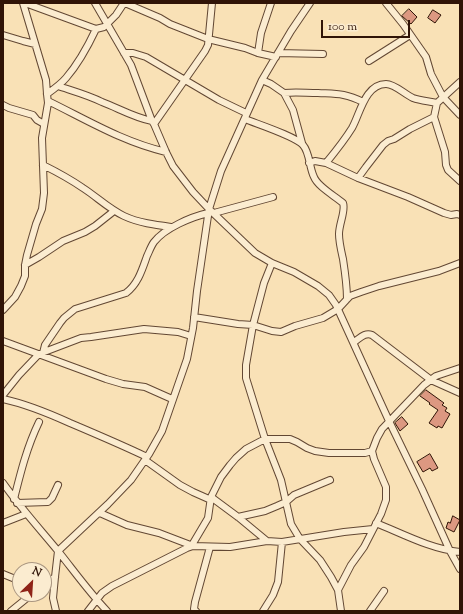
<!DOCTYPE html>
<html>
<head>
<meta charset="utf-8">
<style>
	body { margin:0 }
	#map { position:relative; width:463px; height:614px; overflow:hidden; background:#f9e1b6; font-family:"Sorts Mill Goudy",serif }
	canvas { display:block }
	.frame { position:absolute; inset:0; border:4px solid #301407; pointer-events:none }
	.north { position:absolute; left:12px; top:562px; width:40px; height:40px; box-sizing:border-box; background:#fbecd0; border:1px solid #aa9680; border-radius:50%; rotate:25deg; font-size:11px; font-weight:700; line-height:16px; text-align:center; color:#301407 }
	.north::after { content:''; display:block; margin:auto; width:14px; height:18px; background:#8f2418; clip-path:polygon(50% 0,100% 100%,50% 72%,0 100%) }
	.scale { position:absolute; left:321px; top:20px; width:89px; height:18px; box-sizing:border-box; border:2px solid #301407; border-top:0; padding-left:5px; font-size:12px; line-height:14px; white-space:nowrap; color:#301407; -webkit-text-stroke:3px #fbecd0; paint-order:stroke }
</style>
</head>
<body>
<div id="map">
<canvas width="463" height="614"></canvas>
<div class="frame"></div>
<div class="north">N</div>
<div class="scale">100 m</div>
</div>
<script>
const ctx = document.querySelector('canvas').getContext('2d');
ctx.lineJoin = 'round';
function paint(path, color) { ctx.fillStyle = color; ctx.fill(path, 'evenodd'); }
function stroke(path, color, width, dash) { ctx.strokeStyle = color; ctx.lineWidth = width; ctx.lineCap = dash ? 'butt' : 'round'; ctx.setLineDash(dash || []); ctx.stroke(path); }
const building = new Path2D(`
	M409 9 417 17 411 24 402 16Z
	M433 10 441 15 435 23 428 18Z
	M426 390 444 403 442 405 447 408 445 411 450 414 442 428 438 426 437 428 429 423 438 410 429 404 430 403 420 396Z
	M402 417 408 424 400 431 395 423Z
	M430 454 438 468 432 471 430 468 423 472 417 462Z
	M453 516 460 520 454 532 446 528 448 522 450 523Z`);
const minor = new Path2D(`
	M25 3 96 29 104 27 116 15 124 3
	M95 3 131 65 152 121 154 124 166 152 173 166 193 192 209 209 255 253 272 263 294 272 318 286 329 295 336 305 389 421 422 489 450 551 460 569
	M125 3 160 18 170 24 208 39 245 48 258 53 276 57
	M386 3 403 24 426 57 431 74 443 97 460 115
	M3 35 23 41 35 44
	M124 53H133L146 57 219 100 246 113
	M258 53 261 33 271 3
	M278 53 323 54
	M369 61 410 35
	M262 80 271 84 284 93 293 110 302 143
	M460 82 437 103 434 117 445 152 446 165 448 170 460 181
	M58 86C73 91 88 95 102 102 118 108 135 118 152 121
	M284 93C296 92 306 93 318 93 337 94 345 93 363 102
	M47 94C54 89 61 84 66 78 79 63 88 46 96 29
	M48 101C87 120 123 142 166 152
	M3 105 9 108 33 115 37 120 44 124
	M245 119C257 124 295 136 303 145 310 153 309 167 314 177 318 187 335 196 343 203 346 210 339 224 339 234 339 242 341 250 343 259 345 272 347 286 347 299
	M154 124 205 51 208 45 212 3
	M309 163 315 161 326 163 358 178 408 197 444 213 451 215 457 214 460 215
	M326 163C335 152 344 141 352 128 360 114 365 84 386 84 395 84 404 94 413 98 421 101 429 101 437 103
	M43 165C57 172 70 179 83 188 97 197 109 209 124 216 139 223 156 225 172 227
	M358 178 366 167 383 145 388 141 394 139 410 129 434 117
	M214 213 273 197
	M272 263 264 283 253 325 246 365V378L265 439 281 480 291 524 300 539 320 560 331 577 338 590 341 611
	M25 265 39 257 63 241 85 232 95 226 114 211
	M3 310 15 297 21 286 25 276V265L27 255 36 224 42 209 44 193 42 138 48 103 47 94 46 80 23 3
	M194 317 238 324 253 325 272 331 281 332 295 326 323 318 338 309 350 296 361 292 379 286 439 271 460 263
	M3 341 106 379 123 384 145 387 172 399
	M354 342C360 338 365 332 372 335L431 380 460 393
	M43 353 45 345 60 323 64 318 75 309 126 293C138 284 142 270 147 256 149 252 151 246 154 242 165 228 191 217 208 213
	M3 395 19 375 39 354 81 338 91 337 144 329 178 332 191 336
	M3 399C26 404 48 413 70 423 96 434 122 445 147 457
	M145 460 180 485 193 492 211 500
	M3 483C20 507 39 528 58 551 74 571 89 592 107 611
	M211 497 238 517 267 541
	M14 499C21 471 27 447 39 422
	M17 503 48 502 52 498 58 485
	M100 513 127 525 159 533 193 546
	M238 517 265 511 277 506 286 502 294 495 330 480
	M3 523 26 514
	M376 523C403 534 431 549 460 552
	M192 545 208 518 211 497 221 477 230 465 236 458 246 449 265 439H290L297 442 307 448 315 451 329 453H365L372 451
	M3 574 20 581
	M44 585 55 577
	M338 590 351 565 364 547 381 514 386 500V487L374 459 372 451 377 438 382 429 424 385 436 376 460 368
	M11 611 32 594
	M56 611 53 598 55 577 58 551 108 504 131 480 149 454 162 431 187 359 193 328 197 291 209 209 221 171 262 80 291 31 310 3
	M88 611 102 593 112 586 187 548 193 546 230 547 267 541 282 542 344 532 373 529
	M196 611 194 609 195 602 210 547
	M263 611 273 595 278 582 282 542
	M370 611 384 591`);
paint(building, '#dc9881');
stroke(building, '#301407', 1);
stroke(minor, '#624733', 8);
stroke(minor, '#fbecd0', 6);
</script>
</body>
</html>
